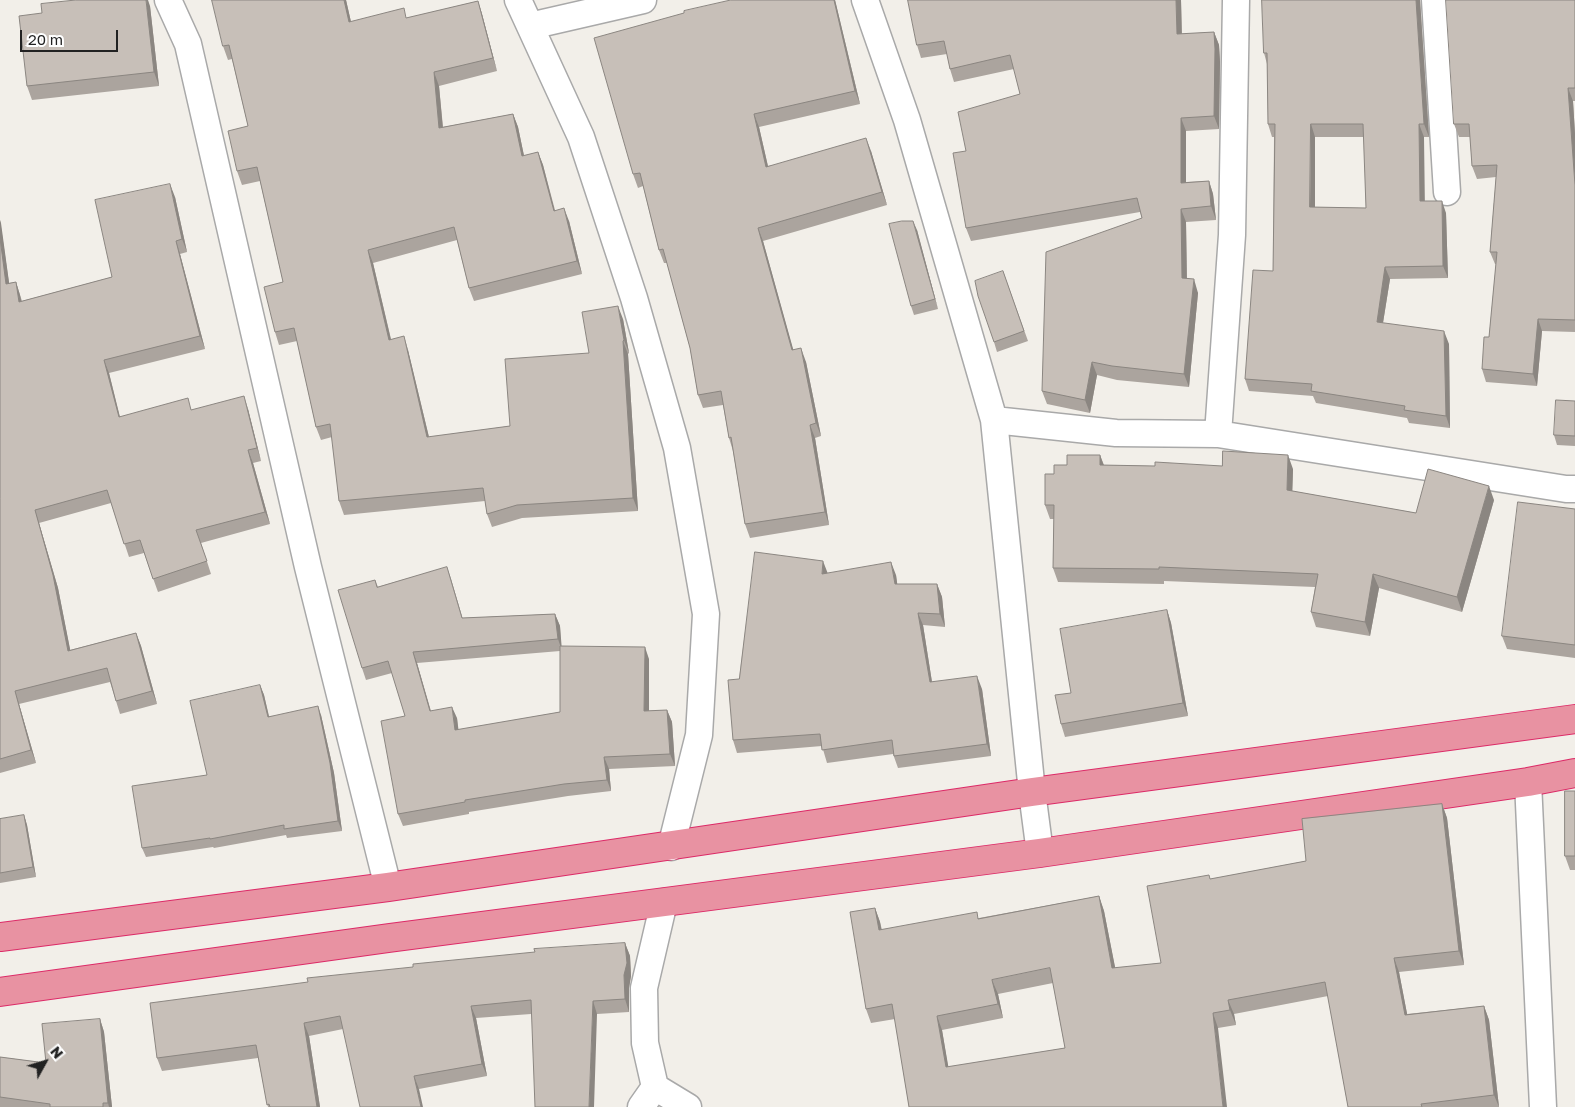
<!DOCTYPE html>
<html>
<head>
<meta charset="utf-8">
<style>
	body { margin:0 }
	#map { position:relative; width:1575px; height:1107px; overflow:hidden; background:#f2efe9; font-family:"Golos Text",sans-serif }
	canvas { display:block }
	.north { position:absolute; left:20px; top:1037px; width:50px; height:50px; -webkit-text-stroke:4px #fff; paint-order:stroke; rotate:51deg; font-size:14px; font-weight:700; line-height:20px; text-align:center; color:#222 }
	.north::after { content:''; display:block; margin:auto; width:18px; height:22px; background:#222; clip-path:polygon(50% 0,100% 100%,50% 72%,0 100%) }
	.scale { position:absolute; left:20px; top:30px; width:98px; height:22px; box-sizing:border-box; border:2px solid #222; border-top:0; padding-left:6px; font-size:15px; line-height:18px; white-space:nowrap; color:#222; -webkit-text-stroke:4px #fff; paint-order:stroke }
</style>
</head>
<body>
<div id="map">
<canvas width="1575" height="1107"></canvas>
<div class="north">N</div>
<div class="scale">20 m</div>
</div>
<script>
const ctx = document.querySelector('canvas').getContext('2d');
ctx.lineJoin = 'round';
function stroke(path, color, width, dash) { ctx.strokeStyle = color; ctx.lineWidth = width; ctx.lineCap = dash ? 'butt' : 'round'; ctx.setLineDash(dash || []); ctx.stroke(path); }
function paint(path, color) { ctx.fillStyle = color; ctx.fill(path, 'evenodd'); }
const street = new Path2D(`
	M168 0 188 44 308 567 388 887
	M518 0 581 137 634 298 677 448 706 614 699 735 671 847
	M865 0 907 120 994 420 1032 792 1040 853
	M1435 0 1447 192
	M530 26 643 0
	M994 420 1116 433 1218 434 1566 489H1575
	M1218 434 1232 235 1236 0
	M1528 782 1543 1107
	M664 902 644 988 645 1043 655 1087 688 1107
	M641 1107 655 1087`);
const highway = new Path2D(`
	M0 937 388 887 1032 792 1575 719
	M0 992 389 938 1040 853 1528 782 1575 773`);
const wall = new Path2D(`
	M212 0H346L351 22 407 18 478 1 482 14 497 71 439 86 443 127 513 114 518 127 524 156 538 152 543 165 555 210 569 221 582 274 474 301 469 288 457 240 373 263 391 339 408 350 429 437 510 426 589 353 623 319 629 353 628 354 638 511 522 518 492 527 487 514 485 501 344 515 339 501 332 437 321 440 316 427 297 341 279 345 275 332 283 282 260 181 242 185 237 171 248 126 232 59 228 60 223 46Z
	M731 0H835L860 104 759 127 768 166 871 151 887 205 763 241 793 350 806 362 821 436 815 438 829 525 750 538 745 524 733 451 729 438 723 405 703 408 698 395 690 348 667 263H664L659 250 643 186 638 188 633 174Z
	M908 0H1181L1182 34 1214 32 1219 45 1220 62 1219 129 1186 131V182L1209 181 1213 194 1216 220 1186 222 1187 279 1198 293 1189 387 1117 380 1097 375 1090 413 1047 404 1042 391 1142 218 1140 212 971 241 966 228V151L1020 94 1014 69 954 82 950 69 947 54 921 58 917 45Z
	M1262 0H1420L1429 137H1424V201L1446 213 1448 278 1390 279 1383 323 1449 344 1450 428 1409 423 1407 418 1316 403 1313 396 1249 391 1245 379 1273 271 1274 137H1272L1268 124 1267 64 1264 53ZM1315 137H1364L1366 208 1315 207Z
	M1575 0V101H1573L1575 134V332L1542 331 1537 386 1486 382 1482 369 1489 337 1496 264H1495L1490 252 1496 177 1477 179 1472 166 1470 137H1459L1454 124Z
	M150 6 159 86 32 100 27 86Z
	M175 197 187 252 180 254 205 349 109 373 120 417 192 410 248 409 261 461 253 463 270 524 201 543 211 574 158 592 144 553 129 557 111 503 39 523 58 588 70 650 136 633 141 646 157 704 120 714 116 701 110 682 19 704 36 763 0 773V220L9 283 16 282 20 295 22 301 112 277Z
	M917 230 938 309 914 315 911 306Z
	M1003 271 1028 341 997 352 994 342Z
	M1575 401V446L1557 445 1554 435Z
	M1100 455 1104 465 1293 469 1292 491 1416 513 1494 500 1462 612 1379 588 1370 636 1316 627 1311 612 1315 587 1164 581V584L1058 582 1053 568 1054 519H1050L1045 505 1054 474 1067 465Z
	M1575 509V658L1507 649 1502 636Z
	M447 567 462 618 555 614 560 626 561 646 649 659V711L667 710 672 722 675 766 609 769 611 791 568 796 469 812V814L403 826 398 814 405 716 392 673 366 680 362 668 375 580 378 587ZM560 651V712L458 730 457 718 431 711 417 663Z
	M828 573 896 575 897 584H937L942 597 945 627 923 625 932 682 982 689 991 756 898 768 893 754 827 763 822 746 737 753 733 740 739 679Z
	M1167 610 1171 623 1188 716 1065 737 1061 724 1071 693Z
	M260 685 264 695 269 716 321 715 334 773 342 831 287 838 286 835 214 848 213 847 146 857 142 848 207 775Z
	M1575 791V870H1570L1565 856Z
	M1442 804 1447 818 1464 965 1399 972 1407 1014 1484 1006 1489 1020 1499 1107H1348L1328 996 1234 1014 1236 1025 1218 1028 909 1107 895 1019 871 1023 866 1009 875 908 880 922 882 930 979 918 1099 896 1104 911 1115 968 1161 963 1211 879 1306 861ZM1053 983 1065 1048 948 1067 942 1030 1003 1018 998 994Z
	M24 815 27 825 36 877 0 883V819Z
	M625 943 630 956 631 976 629 988V1012L597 1014H531L476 1018 487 1076 419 1089 343 1029 309 1036 320 1107H268L258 1058 162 1071 157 1058Z
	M100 1019 104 1032 112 1107H0V1057L46 1063Z`);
const shadedWall = new Path2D(`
	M146 0H148L150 6 159 86 154 72Z
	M344 0H346L354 35 349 22Z
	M834 0H835L836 4 860 104 855 91Z
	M1176 0H1181L1182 48 1177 34Z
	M1416 0H1420L1429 137 1424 124Z
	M478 1 482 14 497 71 493 58Z
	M1214 32 1219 45 1220 62 1219 129 1214 116Z
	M434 72 439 86 444 141 439 128Z
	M1568 88 1573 101 1575 134V185Z
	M513 114 518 127 527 170 522 156Z
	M754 114 759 127 771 180 766 167Z
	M1181 118 1186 131V196L1181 183Z
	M1311 124 1315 137V220L1310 207Z
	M1419 124 1424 137 1425 213 1420 201Z
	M866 138 871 151 887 205 882 192Z
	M538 152 543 165 558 224 554 211Z
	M1209 181 1213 194 1216 220 1211 206Z
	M170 184 175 197 187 252 182 239Z
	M1442 201 1446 213 1448 278 1443 266Z
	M564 208 569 221 582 274 577 261Z
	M1181 209 1186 222 1187 291 1182 278Z
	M0 220 1 223 11 297 6 284 0 238Z
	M913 221 917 230 938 309 935 299Z
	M758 228 763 241 797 363 792 350Z
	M176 241 180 254 205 349 200 336Z
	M368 250 373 263 394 353 389 340Z
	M1385 267 1390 279 1381 335 1377 322Z
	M1194 279 1198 293 1189 387 1184 374Z
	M16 282 20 295 24 315 19 302Z
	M618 306 623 319 629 353 624 340Z
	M1538 319 1542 331 1537 386 1533 374Z
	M1444 331 1449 344 1450 428 1446 416Z
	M404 336 408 350 432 450 427 437Z
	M623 341 628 354 638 511 633 498Z
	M801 348 806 362 821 436 816 423Z
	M104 360 109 373 123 430 119 417Z
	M1092 362 1097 375 1090 413 1085 400Z
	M244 396 248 409 261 461 257 448Z
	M810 425 815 438 829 525 825 512Z
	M248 450 253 463 270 524 265 512Z
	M1100 455 1105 469 1100 465Z
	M1288 455 1293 469 1292 504 1287 490Z
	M1489 486 1494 500 1462 612 1457 597Z
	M35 510 39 523 58 588 73 664 68 651Z
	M823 561 828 574H822Z
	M891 562 896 575 899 596 895 584Z
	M447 567 451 579 466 630 462 618Z
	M1373 574 1379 588 1370 636 1365 622Z
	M937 584 942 597 945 627 940 614Z
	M1167 610 1171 623 1188 716 1183 703Z
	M918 613 923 625 934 695 930 682Z
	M555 614 560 626 562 651 558 639Z
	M136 633 141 646 157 704 152 691Z
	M645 647 649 659V723L644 711Z
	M413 652 417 663 434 723 430 711Z
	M977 676 982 689 991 756 987 744Z
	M260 685 264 695 271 726 268 717Z
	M15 691 19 704 36 763 31 750Z
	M318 706 321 715 334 773 342 831 338 821Z
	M452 707 457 718 460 742 455 730Z
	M667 710 672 722 675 766 670 754Z
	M604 757 609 769 611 791 607 780Z
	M1442 804 1447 818 1464 965 1459 951Z
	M24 815 27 825 36 877 33 867Z
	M1099 896 1104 911 1118 982 1112 968Z
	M875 908 880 922 884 945 879 930Z
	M625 943 630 956 631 976 629 988V1012L625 999 624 975Z
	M1394 958 1399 972 1410 1029 1405 1015Z
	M992 980 998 994 1003 1018 998 1004Z
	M1228 1000 1234 1014 1236 1025 1230 1010Z
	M593 1001 597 1014 594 1107H589Z
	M471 1006 476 1018 487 1076 482 1064Z
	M1484 1006 1489 1020 1499 1107 1494 1095Z
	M1213 1013 1218 1028 1227 1107H1223Z
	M937 1016 942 1030 951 1082 946 1067Z
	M100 1019 104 1032 112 1107H109L108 1103Z
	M304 1023 309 1036 320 1107H317Z
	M414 1076 419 1089 423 1107H421Z`);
const building = new Path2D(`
	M76 0H146L154 72 27 86 19 16 42 13 41 4Z
	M212 0H344L349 22 404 8 406 18 478 1 493 58 434 72 439 128 513 114 522 156 538 152 554 211 564 208 577 261 469 288 454 227 368 250 389 340 404 336 427 437 510 426 505 359 589 353 582 312 618 306 624 340 623 341 633 498 517 505 487 514 483 488 339 501 330 424 316 427 294 328 275 332 264 287 283 282 257 167 237 171 228 131 248 126 229 45 223 46Z
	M731 0H834L855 91 754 114 766 167 866 138 882 192 758 228 792 350 801 348 816 423 810 425 825 512 745 524 731 437 729 438 721 391 698 395 690 348 663 249 659 250 640 173 633 174 594 38 684 13V11Z
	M908 0H1176L1177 34 1214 32 1215 49 1214 116 1181 118V183L1209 181 1211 206 1181 209 1182 278 1194 279 1184 374 1112 366 1092 362 1085 400 1042 391 1046 252 1142 218 1137 198 966 228 953 153 966 151 958 112 1020 94 1010 55 950 69 944 41 917 45Z
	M1262 0H1416L1424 124H1419L1420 201H1442L1443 266 1385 267 1377 322 1444 331 1446 416 1404 410 1405 406 1311 391 1312 384 1245 379 1253 270 1273 271 1275 124H1268L1267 53H1264ZM1311 124H1363L1366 208 1310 207Z
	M1446 0H1575V88H1568L1575 185V320L1538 319 1533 374 1482 369 1484 337H1489L1497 252H1490L1497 165 1472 166 1469 124H1454Z
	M170 184 182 239 176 241 200 336 104 360 119 417 188 398 191 410 244 396 257 448 248 450 265 512 196 530 207 561 153 579 140 540 124 544 107 490 35 510 53 575 68 651 136 633 152 691 116 701 107 668 15 691 31 750 0 759V238L6 284 16 282 19 302 112 277 95 200Z
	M902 221H913L935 299 911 306 889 224Z
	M1003 271 1024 331 994 342 978 296 975 281Z
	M1556 400 1575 401V436L1554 435Z
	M1223 451 1288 455 1287 490 1416 513 1428 469 1489 486 1457 597 1373 574 1365 622 1311 612 1318 574 1159 567V569L1053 568 1054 505H1045V474H1054V465H1067V455H1100V465L1155 466V462L1222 466Z
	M1518 502 1575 509V645L1502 636Z
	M755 552 823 561 822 574 891 562 895 584H937L940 614 918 613 930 682 977 676 987 744 894 756 892 740 822 750 820 734 733 740 728 680 739 679Z
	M447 567 462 618 555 614 558 639 413 652 430 711 452 707 455 730 560 712V646L645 647 644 711 667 710 670 754 604 757 607 780 564 784 465 800V802L398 814 381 721 405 716 388 661 362 668 338 590 375 580 377 587Z
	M1167 610 1183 703 1061 724 1055 695 1071 693 1060 629Z
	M260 685 268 717 318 706 330 763 338 821 284 829V825L210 839V838L142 848 132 786 207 775 190 701Z
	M1565 791H1575V856H1565Z
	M1442 804 1459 951 1394 958 1405 1015 1484 1006 1494 1095 1421 1104 1422 1107H1348L1325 982 1228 1000 1230 1010 1213 1013 1223 1107H909L892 1004 866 1009 850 912 875 908 879 930 977 912 978 919 1099 896 1112 968 1161 963 1147 886 1209 875 1210 879 1306 861 1302 819ZM1050 968 1065 1048 946 1067 937 1016 998 1004 992 980Z
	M24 815 33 867 0 873V819Z
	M625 943 627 963 624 975 625 999 593 1001 589 1107H535L531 1000 471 1006 482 1064 414 1076 421 1107H360L340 1016 304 1023 317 1107H270L269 1104 267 1105 256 1045 157 1058 150 1003 308 982 307 978 413 967V964L535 952 534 949Z
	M100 1019 108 1103H103V1107H50V1104L0 1097V1057L46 1063 42 1024Z`);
stroke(street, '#a9a9a9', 29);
stroke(highway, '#dc2a67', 30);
stroke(street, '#fff', 26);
stroke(highway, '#e892a2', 28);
paint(wall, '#aba49e');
paint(shadedWall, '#8b8681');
paint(building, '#c7bfb8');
stroke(building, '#8b8681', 1);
</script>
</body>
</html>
